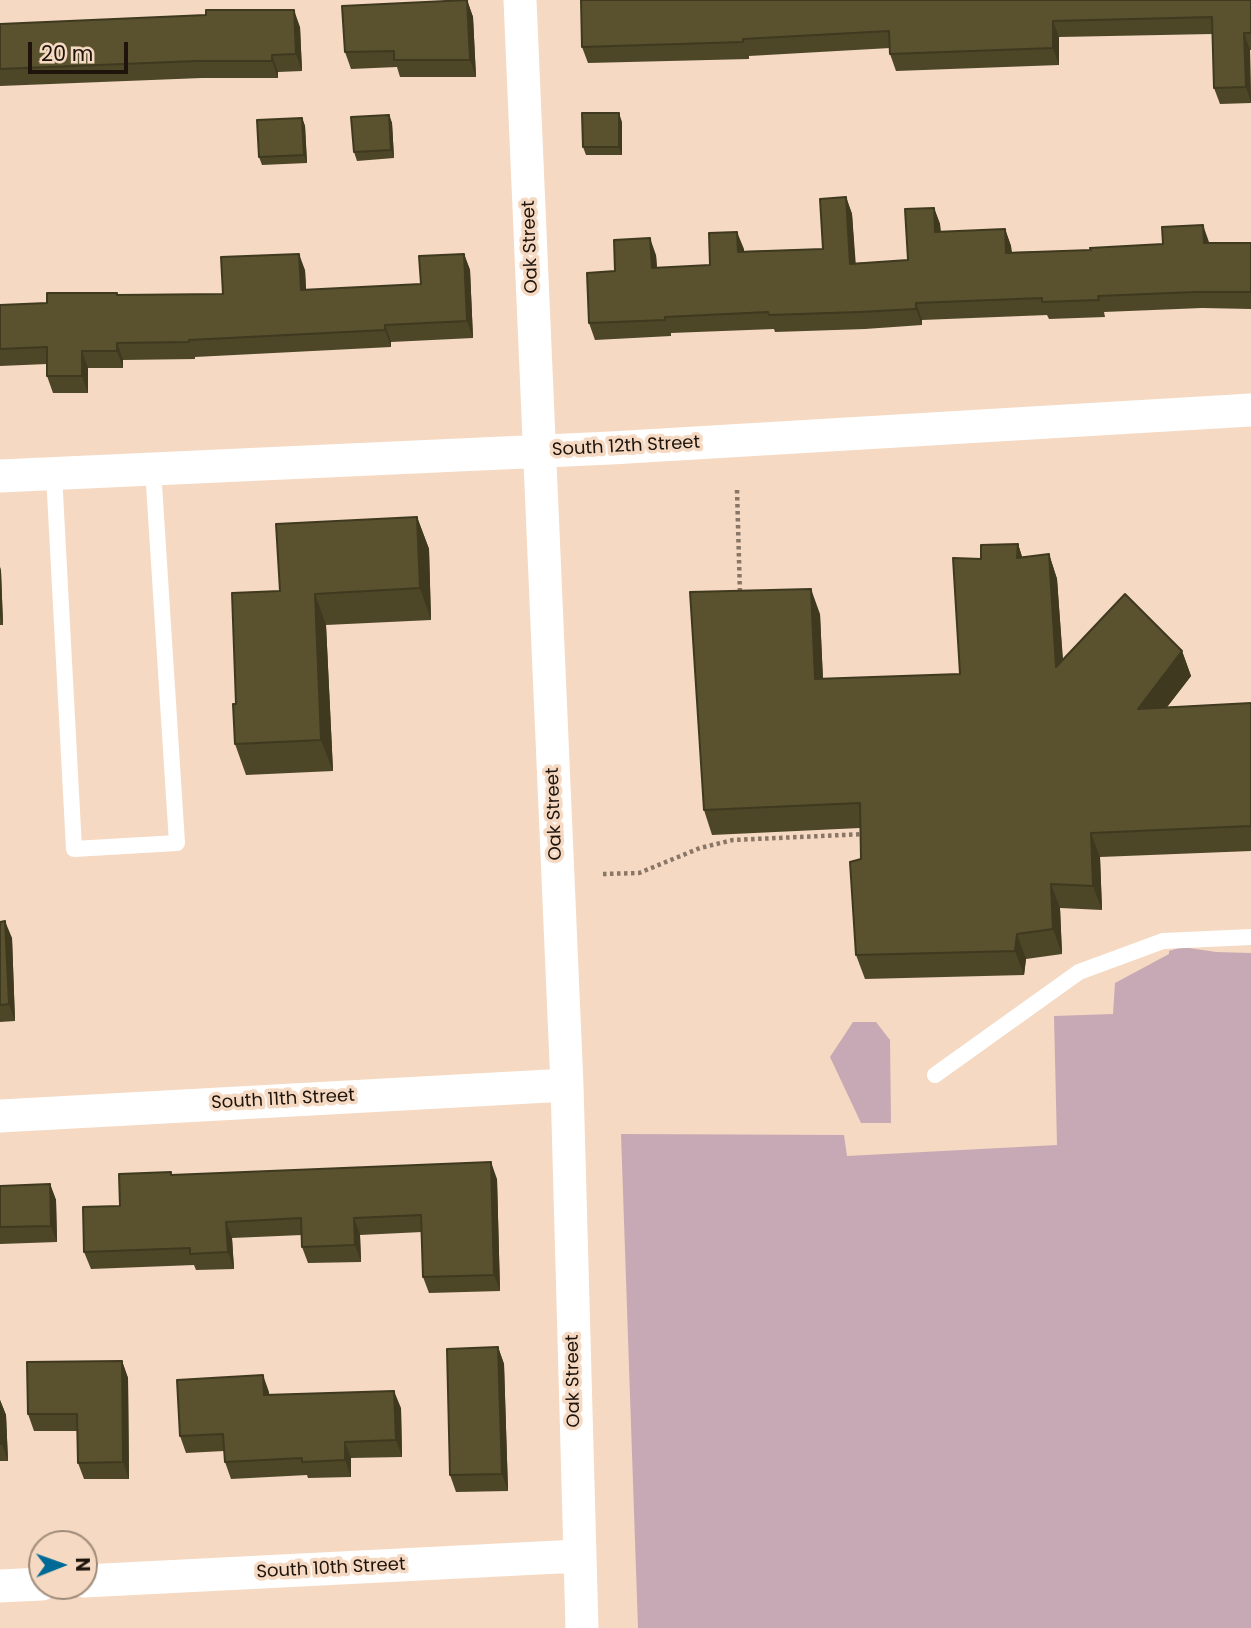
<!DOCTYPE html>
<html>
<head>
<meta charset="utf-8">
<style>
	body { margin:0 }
	#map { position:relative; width:1251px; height:1628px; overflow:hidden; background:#f5d9c2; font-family:Poppins,sans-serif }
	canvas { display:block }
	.north { position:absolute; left:28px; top:1530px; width:70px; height:70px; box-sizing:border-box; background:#f5d9c2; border:2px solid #9f8a79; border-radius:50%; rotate:89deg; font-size:19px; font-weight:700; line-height:28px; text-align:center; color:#1e140c }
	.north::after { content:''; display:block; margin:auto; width:24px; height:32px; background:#006a97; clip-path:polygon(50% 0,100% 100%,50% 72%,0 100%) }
	.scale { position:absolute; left:28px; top:42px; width:100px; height:32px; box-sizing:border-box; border:4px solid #1e140c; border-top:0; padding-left:9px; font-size:21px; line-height:24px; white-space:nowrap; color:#1e140c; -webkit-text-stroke:5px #f5d9c2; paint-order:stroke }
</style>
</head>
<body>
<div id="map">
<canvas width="1251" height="1628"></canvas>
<div class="north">N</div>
<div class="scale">20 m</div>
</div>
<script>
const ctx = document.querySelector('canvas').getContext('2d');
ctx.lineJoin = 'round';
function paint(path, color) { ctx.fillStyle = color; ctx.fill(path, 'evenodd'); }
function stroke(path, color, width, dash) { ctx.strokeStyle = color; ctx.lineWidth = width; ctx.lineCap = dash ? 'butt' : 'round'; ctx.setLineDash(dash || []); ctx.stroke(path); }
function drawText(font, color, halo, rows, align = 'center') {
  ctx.font = font + ' Poppins,sans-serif'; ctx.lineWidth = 7; ctx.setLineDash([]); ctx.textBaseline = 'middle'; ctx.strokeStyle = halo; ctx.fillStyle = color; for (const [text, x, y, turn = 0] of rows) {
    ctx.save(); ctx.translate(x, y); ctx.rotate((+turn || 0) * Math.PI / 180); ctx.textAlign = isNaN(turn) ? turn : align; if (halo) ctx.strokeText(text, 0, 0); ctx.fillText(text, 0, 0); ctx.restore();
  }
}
const green = new Path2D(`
	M1182 947 1216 952 1251 953V1628H638L621 1134 844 1135 847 1156 1057 1145 1054 1016 1113 1014 1115 983 1169 954V951Z
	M853 1022H876L890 1040 891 1123H861L830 1057Z`);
const path = new Path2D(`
	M737 490 740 594
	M603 874 639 873 700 848 733 840 865 834`);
const lane = new Path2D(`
	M54 474 74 849 177 843 153 469
	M935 1075 1079 972 1163 941 1251 937`);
const street = new Path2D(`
	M520 0 567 1085 582 1628
	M0 476 611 448 1251 410
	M0 1116 567 1085
	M84 1581 578 1556
	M0 1586 42 1584`);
const wall = new Path2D(`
	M467 0 473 17 476 77H400L397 67 351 69 345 52Z
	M1251 0V50H1250L1251 103 1220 104 1214 88 1212 34 1059 37V65L896 71 890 54V48L749 56V59L588 63 582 47Z
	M0 24 300 27 302 71 278 72V78H202L0 86Z
	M389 115 392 123 394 158 357 161 354 152Z
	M302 118 305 126 307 163 262 165 259 157Z
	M622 122V155H586L583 147Z
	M846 197 852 214 855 263 908 260 934 208 940 224 941 232 1005 229 1011 246 1012 252 1091 250 1209 242V243H1251V309L1202 308 1104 312 1105 317 1049 319 1047 315 922 320V325L865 329 775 332 774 329 671 333V336L595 340 589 323 615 271 656 255 657 268 710 265 744 249V251L823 249Z
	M464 254 470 270 473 338 391 342V347L195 357V359L123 360V368H88V393H53L47 376V364L0 366V305L47 303 117 293 118 295 223 294 305 270 306 290 421 284Z
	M417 517 429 549 431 620 326 625 333 771 246 775 235 744 236 704 280 591Z
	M1018 544 1022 557 1049 554 1057 579 1063 660 1182 651 1191 676 1167 707 1251 703V851L1100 857 1102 910 1060 908 1062 954 1026 959 1024 975 865 979 856 955 861 859 860 828 712 835 704 810 820 614 823 679 960 674 981 559Z
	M0 567 1 571 3 625H0Z
	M0 922 12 938 15 1021 0 1022Z
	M171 1172 172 1175 497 1179 500 1291 429 1293 423 1277 422 1232 360 1235 361 1262 308 1263 302 1247V1235L232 1238 234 1269 196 1270 194 1265 91 1269 84 1252 120 1206Z
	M50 1184 56 1200 57 1242 0 1244V1186Z
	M498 1347 504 1364 508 1491 456 1492 450 1475Z
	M122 1361 128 1378 129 1479H84L78 1463 77 1431H34L28 1414Z
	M269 1392V1395L401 1408 402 1457 351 1458V1477L308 1478 307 1475 231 1479 225 1462 224 1451 186 1453 180 1436Z
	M0 1400 6 1415 8 1461H0Z`);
const shadedWall = new Path2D(`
	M467 0 473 17 476 77 470 60Z
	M294 10 300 27 302 71 296 54Z
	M1053 21 1059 37V65L1053 48Z
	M1244 33 1250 50 1251 102 1246 87Z
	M272 55 278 72V78L272 61Z
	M619 113 622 122V155L619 147Z
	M389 115 392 123 394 158 391 150Z
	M302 118 305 126 307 163 304 155Z
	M846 197 852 214 857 280 850 264Z
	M934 208 940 224 941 249 935 232Z
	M1203 225 1209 242 1210 260 1204 243Z
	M1005 229 1011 246 1012 269 1006 253Z
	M737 232 744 249V268L738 252Z
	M650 238 656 255 658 285 652 268Z
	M299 254 305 270 307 307 301 290Z
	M464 254 470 270 473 338 467 321Z
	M916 303 922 320V325L916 309Z
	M385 325 391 342V347L385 330Z
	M117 343 123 360V368L117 351Z
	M82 351 88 368V393L82 376Z
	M417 517 429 549 431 620 420 588Z
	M1018 544 1026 569 1017 558Z
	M1049 554 1057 579 1065 692 1056 667Z
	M0 567 1 571 3 625 0 615Z
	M811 589 820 614 824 704 815 679Z
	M315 594 326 625 333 771 321 740Z
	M1182 651 1191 676 1147 733 1138 709Z
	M1091 833 1100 857 1102 910 1093 886Z
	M1051 884 1060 908 1062 954 1053 929Z
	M5 921 12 938 15 1021 9 1004Z
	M1017 934 1026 959 1024 975 1015 951Z
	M491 1162 497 1179 500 1291 494 1275Z
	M50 1184 56 1200 57 1242 51 1226Z
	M354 1218 360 1235 361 1262 355 1245Z
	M226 1222 232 1238 234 1269 228 1252Z
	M498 1347 504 1364 508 1491 502 1474Z
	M122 1361 128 1378 129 1479 123 1462Z
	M263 1375 269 1392 270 1412 264 1395Z
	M394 1391 401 1408 402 1457 396 1440Z
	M0 1400 6 1415 8 1461 2 1444Z
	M345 1442 351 1458V1477L345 1460Z`);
const building = new Path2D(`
	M467 0 470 60H394V51L345 52 342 6Z
	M581 0H1251V33H1244L1246 87 1214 88 1212 17 1053 21V48L890 54 889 31 743 39V42L582 47Z
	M206 10H294L296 54 272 55V61H196L0 69V24L206 15Z
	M582 113H619V147H583Z
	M389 115 391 150 354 152 351 117Z
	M302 118 304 155 259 157 257 120Z
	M846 197 850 264 908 260 905 209 934 208 935 232 1005 229 1006 253 1091 250 1090 248 1163 244 1162 227 1203 225 1204 243H1251V292H1196L1098 296 1099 300 1042 302V298L916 303V309L859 312 769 315 768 312 665 317V320L589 323 587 273 615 271 614 240 650 238 652 268 710 265 709 233 737 232 738 252 823 249 820 199Z
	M299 254 301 290 421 284 419 256 464 254 467 321 385 325V330L189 340V342L117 343V351H82V376H47V347L0 349V305L47 303V293H117V295L223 294 221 257Z
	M417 517 420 588 315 594 321 740 235 744 233 704H236L232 593 280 591 276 524Z
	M1018 544 1017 558 1049 554 1056 667 1125 594 1182 651 1138 709 1251 703V826L1091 833 1093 886 1051 884 1053 929 1017 934 1015 951 856 955 850 862 861 859 860 803 704 810 690 592 811 589 815 679 960 674 953 558 981 559V545Z
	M5 921 9 1004 0 1005V922Z
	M491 1162 494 1275 423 1277 421 1215 354 1218 355 1245 302 1247 301 1218 226 1222 228 1252 190 1254V1248L84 1252 83 1207 120 1206 119 1174 171 1172V1175Z
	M50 1184 51 1226 0 1227V1186Z
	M498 1347 502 1474 450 1475 447 1349Z
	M122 1361 123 1462 78 1463 77 1414H28L27 1362Z
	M263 1375 264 1395 394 1391 396 1440 345 1442V1460L302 1462V1458L225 1462 223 1434 180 1436 177 1380Z
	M0 1408 2 1444H0Z`);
const streetNames = [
	["Oak Street",531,247,-92],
	["South 12th Street",626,447,-3],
	["Oak Street",555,814,-92],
	["South 11th Street",283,1100,-3],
	["Oak Street",574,1381,-91],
	["South 10th Street",331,1569,-3]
];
paint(green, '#c7a9b5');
stroke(path, '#897666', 4.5, [3.5, 3.5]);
stroke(lane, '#fff', 16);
stroke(street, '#fff', 33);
paint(wall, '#4d4728');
paint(shadedWall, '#3f3920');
paint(building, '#5a522e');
stroke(building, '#3f3920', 2);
drawText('18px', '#1e140c', '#f5d9c2', streetNames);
</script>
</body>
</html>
